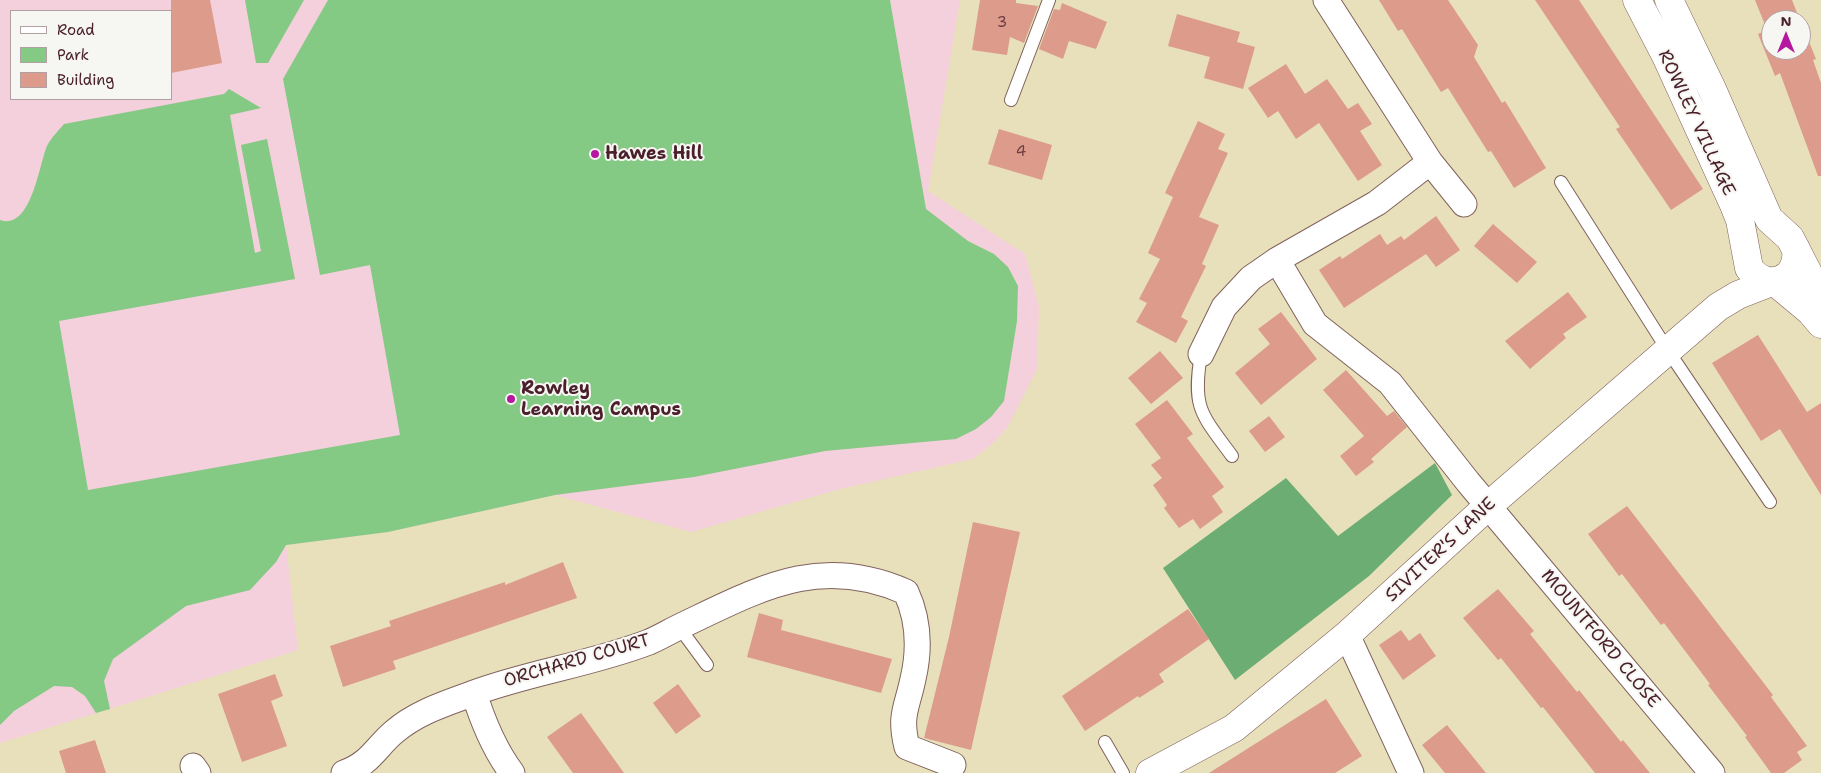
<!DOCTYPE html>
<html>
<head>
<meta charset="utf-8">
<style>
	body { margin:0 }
	#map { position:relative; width:1821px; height:773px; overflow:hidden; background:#e8e0bb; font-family:"Shantell Sans",sans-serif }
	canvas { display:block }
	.legend { position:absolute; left:10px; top:10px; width:162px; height:90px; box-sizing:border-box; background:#f6f6f2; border:1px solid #b1a0a2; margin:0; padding:6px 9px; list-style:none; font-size:15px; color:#4a1f2b }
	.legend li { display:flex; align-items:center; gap:10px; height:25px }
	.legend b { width:25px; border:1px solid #b1a0a2 }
	.north { position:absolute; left:1761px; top:10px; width:50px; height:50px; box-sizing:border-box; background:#f6f6f2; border:1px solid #b1a0a2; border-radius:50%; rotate:0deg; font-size:14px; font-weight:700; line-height:20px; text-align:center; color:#4a1f2b }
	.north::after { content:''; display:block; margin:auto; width:18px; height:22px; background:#b5179e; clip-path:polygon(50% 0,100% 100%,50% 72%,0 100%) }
</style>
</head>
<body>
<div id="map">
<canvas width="1821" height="773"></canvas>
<ul class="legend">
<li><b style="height:6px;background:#fff"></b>Road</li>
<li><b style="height:14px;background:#84c984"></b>Park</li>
<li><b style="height:14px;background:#dc9b8b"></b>Building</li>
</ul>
<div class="north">N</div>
</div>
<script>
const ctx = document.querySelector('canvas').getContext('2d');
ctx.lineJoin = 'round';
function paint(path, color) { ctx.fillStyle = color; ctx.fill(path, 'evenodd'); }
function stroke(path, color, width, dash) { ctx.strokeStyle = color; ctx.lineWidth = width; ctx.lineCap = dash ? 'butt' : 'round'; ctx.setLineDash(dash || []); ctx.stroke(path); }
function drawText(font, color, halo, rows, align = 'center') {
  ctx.font = font + ' "Shantell Sans",sans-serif'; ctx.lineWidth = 4; ctx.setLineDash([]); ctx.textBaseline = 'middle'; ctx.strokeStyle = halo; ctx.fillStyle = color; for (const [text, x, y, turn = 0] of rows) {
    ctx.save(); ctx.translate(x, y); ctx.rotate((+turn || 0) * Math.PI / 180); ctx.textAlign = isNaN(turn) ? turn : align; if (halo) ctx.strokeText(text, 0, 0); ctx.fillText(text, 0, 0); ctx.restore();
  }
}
const built = new Path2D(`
	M0 0H960L928 191 1025 254 1039 307 1037 369 1007 428 991 445 973 459 840 489 691 532 555 495 388 532 286 545 298 650 0 743ZM11 11H171V99H11Z`);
const green = new Path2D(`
	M245 0H304L268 63H256Z
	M328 0H890L926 209 968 241 994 254 1008 267 1018 286 1017 321 1004 401 991 417 976 429 956 439 825 451 694 477 555 495 388 532 286 545 276 562 250 590 186 606 113 659 104 681 110 709 96 713 85 696 72 687 54 686 14 711 0 725V220C31 231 39 165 47 146 51 138 58 131 64 124L224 94 229 89 261 108 230 115 255 253 261 251 241 145 267 139 295 279 59 321 88 490 400 435 370 265 320 275 283 79Z`);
const forest = new Path2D(`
	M1435 463 1452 495 1369 576 1235 680 1163 568 1286 478 1338 536Z`);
const building = new Path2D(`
	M171 0H210L222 63 171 73Z
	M980 0H1016V3L1038 6 1024 43 1010 37 1007 55 972 50Z
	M1379 0H1448L1478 45 1474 57 1502 103 1505 101 1546 168 1514 188 1491 151 1488 152 1448 88 1441 92 1402 29 1398 31Z
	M1535 0H1579L1703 189 1671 210 1616 129 1620 127Z
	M1755 0H1792L1800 20H1771V50H1801V22L1816 59 1813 60 1821 83V176H1818L1780 73 1775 76 1758 34 1767 30Z
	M1062 3 1107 22 1096 49 1069 41 1063 59 1039 49 1054 9 1060 10Z
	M1177 14 1240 32 1237 42 1255 47 1243 89 1204 78 1210 57 1168 46Z
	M1286 64 1305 94 1327 79 1348 109 1358 103 1372 124 1360 131 1382 165 1358 181 1319 123 1296 139 1278 111 1268 118 1248 88Z
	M1198 121 1225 134 1218 149 1228 153 1199 217 1219 225 1202 264 1206 266 1181 317 1188 321 1176 343 1136 322 1147 303 1139 299 1160 259 1148 253 1173 197 1165 193Z
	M999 129 1052 145 1042 180 988 164Z
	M1436 216 1460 250 1436 267 1426 254 1344 308 1319 270 1340 256 1342 259 1380 234 1387 245 1401 236 1404 240Z
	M1493 224 1537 262 1517 283 1474 246Z
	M1568 292 1587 317 1563 334 1566 338 1530 369 1505 341Z
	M1281 312 1317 359 1261 405 1235 373 1270 344 1258 329Z
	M1758 335 1807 412 1821 403V495L1780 429 1761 441 1712 363Z
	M1160 351 1183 378 1151 404 1128 378Z
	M1346 370 1387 416 1394 411 1407 427 1371 459 1374 462 1356 476 1340 456 1364 436 1323 390Z
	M1167 400 1193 434 1187 438 1224 487 1212 496 1223 512 1200 529 1193 519 1179 528 1164 508 1167 505 1153 485 1162 478 1151 465 1161 458 1135 424Z
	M1269 416 1285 437 1265 452 1249 431Z
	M1627 506 1773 695 1771 697 1807 746 1797 752 1802 760 1784 773H1771L1745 737 1747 736 1708 685 1710 684 1664 623 1661 625 1622 574 1619 576 1588 534Z
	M973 522 1020 532 971 750 924 738 949 637Z
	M563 562 577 598 393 661 396 669 343 687 330 646 391 626 389 621 505 582V585Z
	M1498 589 1534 631 1530 634 1577 692 1579 690 1621 742 1623 740 1650 773H1595L1543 707 1541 708 1501 658 1498 660 1463 618Z
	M1188 609 1209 639 1159 674 1164 682 1139 698 1138 696 1085 731 1062 696Z
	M759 613 783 620 781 630 892 659 881 693 747 657Z
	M1401 630 1409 641 1420 633 1436 656 1403 680 1379 645Z
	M275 674 283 696 271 701 287 746 242 762 218 694Z
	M678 684 701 716 676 734 653 703Z
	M1326 699 1362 756 1335 773H1209Z
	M581 713 624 773H573L547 737Z
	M1447 725 1486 773H1445L1422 745Z
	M95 740 106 773H66L59 751Z`);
const lane = new Path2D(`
	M1011 100 1049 0
	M1561 182 1667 349 1770 502
	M1201 354C1192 408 1201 414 1232 456
	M679 627 707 665
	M1105 742 1123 773`);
const street = new Path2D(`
	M1326 0 1430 162 1377 203 1277 260 1315 324 1390 383 1468 482 1712 773
	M1430 162 1464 204
	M1201 354 1224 307 1251 278 1277 260
	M1347 635 1411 773
	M474 693C531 672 592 664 649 642 661 637 672 630 683 625 761 588 820 554 906 592 919 620 920 649 913 679 907 708 899 715 907 747L953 765
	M193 766 198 773
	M344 773C371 763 376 747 394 732 417 712 447 703 474 693 483 722 494 749 512 773`);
const secondary = new Path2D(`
	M1637 0 1666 56 1734 205 1740 220 1749 268C1767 293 1800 280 1796 249
	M1669 0 1712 89 1769 219 1790 238 1821 298
	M1774 281 1810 311 1821 324
	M1150 773 1234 728 1347 635 1488 506 1718 307 1738 295 1774 281`);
const markers = [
	[595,154,5,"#b5179e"],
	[511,399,5,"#b5179e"]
];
const numberNames = [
	["3",1002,23],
	["4",1021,152]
];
const streetNames = [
	["ROWLEY VILLAGE",1696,123,65],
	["SIVITER'S LANE",1441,550,-43],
	["MOUNTFORD CLOSE",1600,639,50],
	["ORCHARD COURT",577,661,-16]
];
const poiNames = [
	["Hawes Hill",605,154],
	["Rowley",521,389],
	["Learning Campus",521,410]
];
paint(built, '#f4cfdc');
paint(green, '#84c984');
paint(forest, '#6bad72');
paint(building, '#dc9b8b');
stroke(lane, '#81635d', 14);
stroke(street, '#81635d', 27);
stroke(secondary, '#81635d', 29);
stroke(lane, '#fff', 12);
stroke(street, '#fff', 25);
stroke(secondary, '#fff', 28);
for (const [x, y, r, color] of markers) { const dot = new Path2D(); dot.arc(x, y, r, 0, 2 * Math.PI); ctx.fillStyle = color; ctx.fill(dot); stroke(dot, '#f6f6f2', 2); }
drawText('15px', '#6e3e43', null, numberNames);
drawText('18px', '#4a1f2b', '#f6f6f2', streetNames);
drawText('bold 18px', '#4a1f2b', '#f6f6f2', poiNames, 'left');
</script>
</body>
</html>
